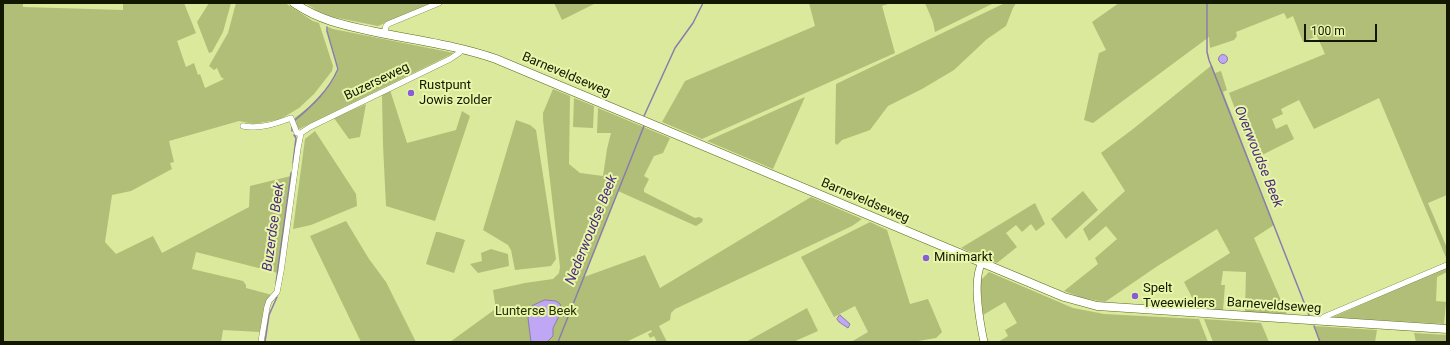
<!DOCTYPE html>
<html>
<head>
<meta charset="utf-8">
<style>
	body { margin:0 }
	#map { position:relative; width:1450px; height:345px; overflow:hidden; background:#dae99b; font-family:Roboto,sans-serif }
	canvas { display:block }
	.frame { position:absolute; inset:0; border:4px solid #131700; pointer-events:none }
	.scale { position:absolute; left:1304px; top:24px; width:73px; height:18px; box-sizing:border-box; border:2px solid #131700; border-top:0; padding-left:5px; font-size:12px; line-height:14px; white-space:nowrap; color:#131700; -webkit-text-stroke:3px #e7f6a8; paint-order:stroke }
</style>
</head>
<body>
<div id="map">
<canvas width="1450" height="345"></canvas>
<div class="frame"></div>
<div class="scale">100 m</div>
</div>
<script>
const ctx = document.querySelector('canvas').getContext('2d');
ctx.lineJoin = 'round';
function paint(path, color) { ctx.fillStyle = color; ctx.fill(path, 'evenodd'); }
function stroke(path, color, width, dash) { ctx.strokeStyle = color; ctx.lineWidth = width; ctx.lineCap = dash ? 'butt' : 'round'; ctx.setLineDash(dash || []); ctx.stroke(path); }
function drawText(font, color, halo, rows, align = 'center') {
  ctx.font = font + ' Roboto,sans-serif'; ctx.lineWidth = 4; ctx.setLineDash([]); ctx.textBaseline = 'middle'; ctx.strokeStyle = halo; ctx.fillStyle = color; for (const [text, x, y, turn = 0] of rows) {
    ctx.save(); ctx.translate(x, y); ctx.rotate((+turn || 0) * Math.PI / 180); ctx.textAlign = isNaN(turn) ? turn : align; if (halo) ctx.strokeText(text, 0, 0); ctx.fillText(text, 0, 0); ctx.restore();
  }
}
const green = new Path2D(`
	M3 3H23V7L123 10V3H184L196 33 177 41 186 67 194 63 198 75 200 74 205 88 224 79 221 77 217 68 214 70 209 66 228 33 236 3H285L313 21 319 23 333 66 332 71 314 94 299 108 284 117 277 120 253 124 239 121 169 141 174 162 170 163 172 169 131 191 112 195 105 242 116 254 153 236 162 253 249 207 250 186 291 176 278 273 196 252 192 269 243 281 246 285V288L272 295 261 332 223 330 221 342H3Z
	M209 3H231L223 32 212 52 209 53 197 22Z
	M305 3H434L378 26 333 17 318 11Z
	M554 3H596L562 20Z
	M809 3H891L882 6 895 53 702 139 662 122 685 81 815 26Z
	M925 3H994L935 32 933 22Z
	M1005 3H1016L1013 8 1006 26 987 39 954 70 922 89 888 106 870 130 842 140 837 145 835 143 836 84Z
	M1119 3H1447V195L1428 203 1447 248V260L1379 98 1314 129 1299 100 1281 109 1283 114 1272 119 1276 129 1287 124 1294 139 1254 159 1229 93 1325 54 1317 36 1303 42 1293 16 1287 19 1284 13 1236 32 1237 36 1234 40 1210 48 1209 37 1093 123 1084 120 1099 53 1106 50 1092 22Z
	M328 27 333 29 454 53 297 130 293 119C312 106 329 91 339 69L328 33Z
	M1212 65 1215 73 1221 71 1227 90 1223 92 1274 225 1254 238 1287 314 1245 312 1246 272 1223 271 1221 285H1225L1223 310 1198 309 1184 282 1230 253 1217 229 1156 267 1105 302 1083 298 1064 291 1098 264 1095 258 1117 239 1106 226 1089 241 1083 229 1125 191 1101 153 1133 129Z
	M553 89 570 96 569 164 580 173 603 176 607 149 611 133H597L598 108 670 138 663 153 654 156 644 176 649 179 644 189V192L695 218 699 217 703 219 702 222 696 226 618 191 584 277 645 255 660 288 811 197 862 219 852 226 675 309 671 313 670 320 659 326 667 342H657L654 336 650 338 648 334 652 332 651 330 626 342H450L494 310 495 303 493 290 525 283 553 279 559 273 560 267 543 120V113Z
	M390 90 407 143 456 130 462 111 470 116 435 221 386 206 383 145 382 95Z
	M805 97 773 169 707 141Z
	M574 98 594 106 593 128 573 127Z
	M366 104 360 137 349 139 334 118Z
	M516 120 530 125 536 130 556 259 551 266 515 270 511 250 508 245 483 230Z
	M315 131 356 194 357 206 311 225 293 229 305 139Z
	M1083 191 1098 210 1066 239 1051 219Z
	M1035 203 1045 224 1036 231 1031 224 1022 232 1016 225 1006 233 1017 247 997 263 961 248Z
	M346 221 369 259 386 282 416 342H361L310 236Z
	M870 222 887 230 910 304 928 299 942 332 936 338 912 342H851L868 332 855 306 834 317 801 257Z
	M436 232H439L465 240 454 273 426 264Z
	M491 249 508 254 509 266 478 273 470 264 482 261 481 253Z
	M1447 267V272L1437 277 1436 301 1446 302 1444 324 1333 317Z
	M989 272 1073 308 1104 314 1199 319 1208 342H998L1008 336 1005 330 1017 323 1005 302 983 315 980 281Z
	M807 308 818 331 793 342H746Z
	M1204 319 1261 323 1269 342H1213Z
	M1314 326 1377 330 1375 342H1320Z
	M1414 333 1447 335V342H1416Z`);
const water = new Path2D(`
	M1218.5 59a4.5 4.5 0 1 1 9 0a4.5 4.5 0 1 1-9 0Z
	M545 300 556 301 560 304 562 310 553 328V336L547 342H531L528 318 532 306Z
	M840 315 850 324 848 328 839 322 837 319Z`);
const stream = new Path2D(`
	M1207 3V52L1209 60 1309 315
	M644 116 675 48 693 23 703 3
	M295 120C312 106 329 90 338 69L327 31V27
	M292 131V126
	M293 163 296 138 294 135
	M276 283 291 173
	M1314 326 1320 342
	M265 342 269 315 277 297
	M558 342 644 126`);
const minor = new Path2D(`
	M384 34 386 26 388 24 439 3
	M243 126C260 129 275 124 291 118L297 133H301
	M1320 321 1324 317 1447 265
	M261 342 267 307 269 301 277 292 281 271 298 148 301 133 310 127 450 59 459 53 462 49`);
const tertiary = new Path2D(`
	M982 263C972 279 980 323 984 342`);
const secondary = new Path2D(`
	M294 3C319 20 343 25 371 31 413 40 456 45 496 59L1064 297 1097 306 1447 329`);
const markers = [
	[411,93,4,"#895cd6"],
	[926,258,4,"#895cd6"],
	[1135,296,4,"#895cd6"]
];
const streetNames = [
	["Barneveldseweg",566,75,23],
	["Buzerseweg",377,82,-26],
	["Barneveldseweg",865,201,23],
	["Barneveldseweg",1274,306,4]
];
const poiNames = [
	["Rustpunt",419,86],
	["Jowis zolder",419,101],
	["Minimarkt",934,258],
	["Spelt",1143,289],
	["Tweewielers",1143,304]
];
const parkNames = [
	["Lunterse Beek",536,312]
];
const waterNames = [
	["Overwoudse Beek",1258,157,68],
	["Buzerdse Beek",274,227,-82],
	["Nederwoudse Beek",592,230,-68]
];
paint(green, '#b0be78');
paint(water, '#bfa7f6');
stroke(water, '#8b7cac', 1);
stroke(stream, '#8b7cac', 1.5);
stroke(minor, '#5b6718', 6);
stroke(tertiary, '#5b6718', 8);
stroke(secondary, '#5b6718', 9);
stroke(minor, '#fff', 5.5);
stroke(tertiary, '#fff', 7);
stroke(secondary, '#fff', 8);
for (const [x, y, r, color] of markers) { const dot = new Path2D(); dot.arc(x, y, r, 0, 2 * Math.PI); ctx.fillStyle = color; ctx.fill(dot); stroke(dot, '#e7f6a8', 1.5); }
drawText('13px', '#131700', '#e7f6a8', streetNames);
drawText('13px', '#131700', '#e7f6a8', poiNames, 'left');
drawText('13px', '#292e09', '#e7f6a8', parkNames);
drawText('italic 14px', '#4c2982', '#e7f6a8', waterNames);
</script>
</body>
</html>
